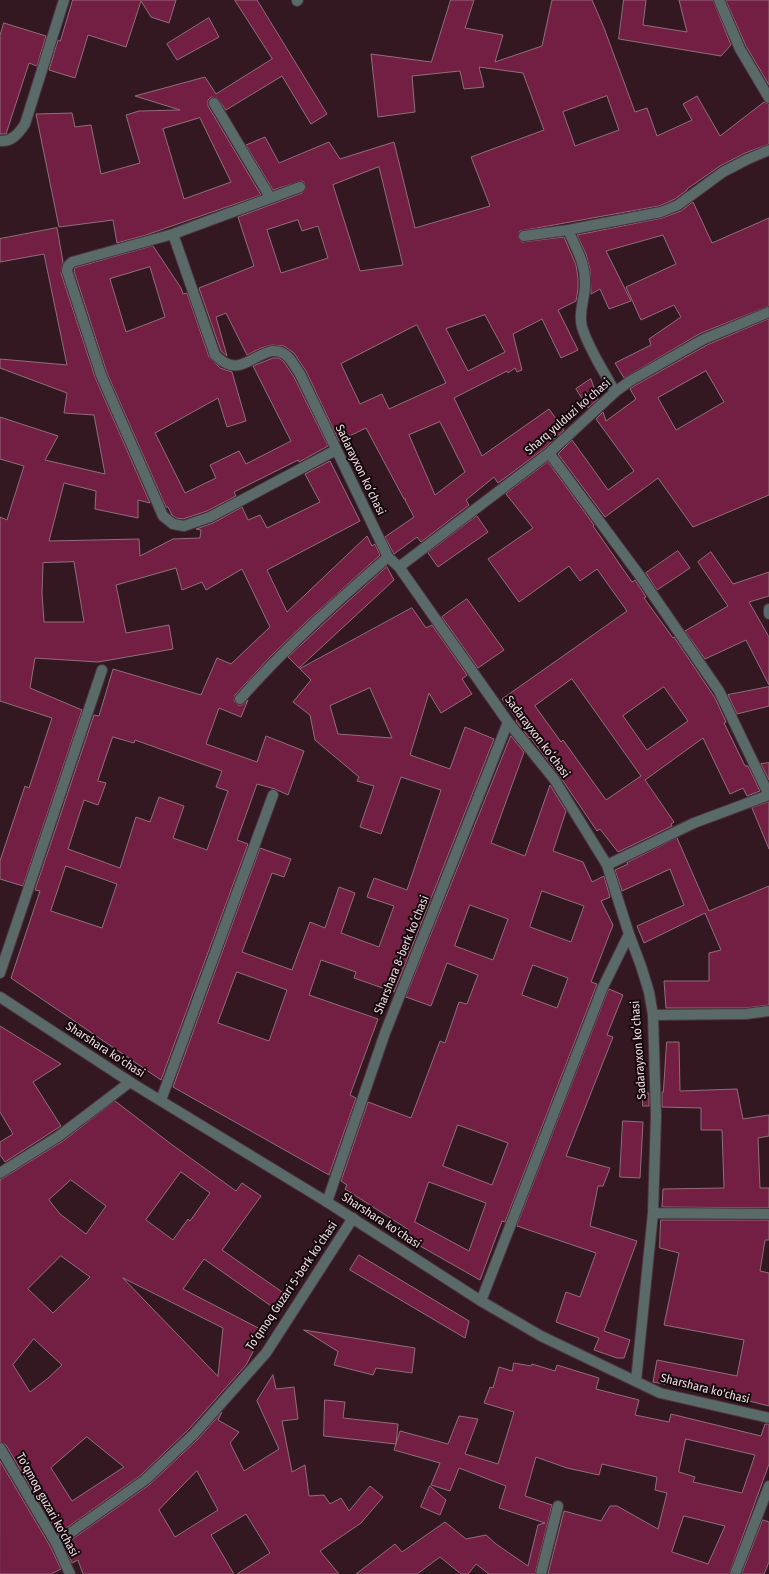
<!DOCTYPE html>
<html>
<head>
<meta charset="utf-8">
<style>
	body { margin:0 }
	canvas { display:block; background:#331822 }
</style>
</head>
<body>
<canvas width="769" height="1574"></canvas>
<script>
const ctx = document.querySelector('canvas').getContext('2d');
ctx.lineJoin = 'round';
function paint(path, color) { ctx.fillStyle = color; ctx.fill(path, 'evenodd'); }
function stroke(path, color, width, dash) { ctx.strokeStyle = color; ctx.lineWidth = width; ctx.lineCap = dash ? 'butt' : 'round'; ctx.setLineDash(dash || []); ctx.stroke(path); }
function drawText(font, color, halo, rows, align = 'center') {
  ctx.font = font + ' "Fira Sans Condensed",sans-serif'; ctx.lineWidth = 4; ctx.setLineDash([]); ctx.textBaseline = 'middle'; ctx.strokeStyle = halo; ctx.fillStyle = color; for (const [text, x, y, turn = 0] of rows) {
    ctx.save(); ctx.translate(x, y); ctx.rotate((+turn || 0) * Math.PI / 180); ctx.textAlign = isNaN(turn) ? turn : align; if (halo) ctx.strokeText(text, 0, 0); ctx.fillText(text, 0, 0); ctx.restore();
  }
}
const building = new Path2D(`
	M73 0H176L169 23 151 17 141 1 126 47 88 35 75 78 49 70 58 40 60 41Z
	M235 0H257L327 114 311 124 282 76 226 110 217 98 211 97 208 100V106L261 195 146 235 117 243 113 220 59 227 36 114 72 113 75 127 91 125 101 174 140 163 126 115 139 111 180 110 135 96 205 77 216 94 272 59ZM200 118 231 182 184 199 163 129Z
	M451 0H474L465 28 503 35 495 62 542 46 552 0H592L604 28 635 112 647 108 657 136 692 120 683 104 697 96 720 136 764 102 769 104V144L745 153 720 166 687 189V190L675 199 659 206 520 231 518 237 522 242 564 237 576 265 578 278V289L576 301 558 310 578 350 561 358 542 319 513 334 522 370 517 372 515 368 508 373 507 371 454 398 482 456 549 409 564 430 545 448 498 483 494 477 466 500 469 505 421 542 417 537 394 554 385 537 414 517 405 500 406 499H404L366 428 339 441 306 371 294 353 284 346 272 345 261 348 247 355 226 313 216 317 227 356 221 351 199 288 254 266 238 217 302 193 306 188 304 182 301 181 273 190 246 145 265 137 279 163 329 142 340 159 394 142 415 228 490 206 471 157 544 130 523 73 479 67 484 87 464 89 460 71 412 76 415 112 378 117 371 54 431 62ZM607 96 619 130 575 146 563 112ZM379 167 403 265 360 271 333 185ZM298 220 302 231 318 226 328 258 281 273 267 230ZM485 315 505 352 468 371 446 329ZM417 325 446 383 389 409 382 394 360 404 341 364ZM440 422 465 472 435 495 409 435Z
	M624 0H646L643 25 687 32 679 0H713L731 45 721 56 619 39Z
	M726 0H769V85L746 46Z
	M209 18 219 37 177 60 167 44Z
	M4 23 46 36 37 66 29 63 6 134H0V36Z
	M693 202 712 243 769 218V306L701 333 624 378 615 363 651 345 649 339 681 317 674 305 641 320 626 287 676 264 663 235 606 251 631 301 609 309 600 289 591 294 590 269 586 254 577 235 662 218 681 211Z
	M57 228 63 262 61 273 95 377 150 503 138 500V518L95 509 96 491 64 483 49 541 139 539 140 556 173 539 200 538 201 530 196 529 213 523 242 507 248 520 260 515 267 528 320 502 305 474 330 461 360 521 267 570 287 612 367 536 372 546 375 544 380 555 307 621 270 657 235 695 234 701 238 705H242L248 700 241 717 219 708 206 744 257 762 266 736 304 751 288 795 275 789 257 784 237 840 248 844 161 1080 11 978 40 891 35 890 94 715 99 716 113 669 201 695 217 658 231 664 270 627 242 569 206 590 202 582 182 590 176 568 116 585 126 633 169 625 173 649 98 662 35 658 30 688 82 710 23 886 0 879V861L25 786 29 788 52 718 0 701V517L7 520 24 466 0 459V417L58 436 45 460 105 474 94 415 64 413 67 393 0 368V359L67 365 44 254 0 262V239ZM74 562 84 622H44L42 594 43 563ZM113 737 134 743 135 740 222 771 216 787 228 791 207 850 173 838 184 806 159 797 150 822 136 817 120 868 68 849 84 800 98 805 106 783 98 781ZM66 866 117 884 102 928 51 911Z
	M153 246 181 288 183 294 187 293 209 357 220 368 232 372 246 421 227 427 218 398 155 433 185 493 216 478 210 465 239 451 246 464 291 441 253 366 273 358H279L284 362 294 377 328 446 299 462 298 460 234 492 236 496 207 511 183 519 176 518 172 515 168 507H166L107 373 74 271 75 268ZM150 267 165 317 126 332 110 279Z
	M769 319V495L693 527 658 478 605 517 558 454 572 440 608 490 634 471 596 419 603 412 606 421 636 399 630 389 634 386 707 345ZM706 371 724 402 676 430 658 398Z
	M591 379 598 399 588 408 576 389Z
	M548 462 594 525 593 526 632 582 635 580 646 597 644 598 673 638 674 637 715 698 726 722 724 723 745 766H748L760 791 747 796 743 788 730 794 703 738 645 780 674 822 671 824 672 826 618 852 600 829 597 831 559 775 530 737 529 738 516 721 517 719 502 699 627 611 597 569 580 581 569 566 519 602 488 559 533 528 506 494ZM572 679 641 776 606 800 563 740 561 742 535 706ZM664 687 688 721 647 750 623 716Z
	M477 516 488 532 438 567 428 553Z
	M678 551 690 568 657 590 646 573Z
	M711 552 733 584 769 572V596L749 602 769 637V685L746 640 705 659 685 631 728 606 698 562Z
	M387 567 394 580 299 668 288 657 335 613Z
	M467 599 504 650 478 668 442 617Z
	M412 608 426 628 432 625 467 675 462 679 472 694 441 713 429 693 410 755 450 769 465 727 494 739 394 992 354 978 356 972 321 960 309 995 378 1019 350 1095 356 1098 329 1175 173 1087 260 848 291 859 284 877 272 873 242 952 292 970 310 922 325 928 339 887 355 893 341 933 379 947 394 906 367 897 374 878 407 890 441 790 401 777 381 834 360 827 374 786 357 781 359 777 315 740 310 715 293 702 311 680 300 669ZM370 688 392 738 338 734 330 706ZM237 972 287 990 269 1041 218 1023Z
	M769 687V706L737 714 728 695Z
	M511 736 524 752 491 843 525 856 550 785 566 811 553 851 583 862 592 882 604 876 610 897 601 901 613 925 591 982 597 984 505 1222 502 1221 480 1280 406 1238 409 1230 345 1189 347 1185 341 1181 368 1102 411 1118 440 1041 445 1043 459 1002 467 1004 478 975 447 963 431 1006 406 997ZM542 891 584 906 571 942 530 927ZM470 905 508 919 493 960 455 946ZM533 965 568 978 557 1008 522 995ZM458 1125 508 1143 492 1185 443 1166ZM429 1182 486 1203 469 1251 415 1222Z
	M769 763V780L761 764Z
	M769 802V849L752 808Z
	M677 838 709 911 769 886V1005L746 1008H666L664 981H709V953L721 950 705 913 644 943 637 926 684 905 670 869 622 891 615 870 628 864 627 863Z
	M609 989 623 995 607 1035 613 1037 566 1156 610 1168 603 1186H598L590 1226 637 1241 604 1331 630 1340 624 1358H617L594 1350 599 1338 556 1322 566 1292 580 1297 596 1253 517 1226Z
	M0 1026 61 1064 33 1082 61 1126 5 1162 0 1155V1142L13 1134 0 1112Z
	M667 1042H679L680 1091 737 1089 743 1119 769 1115V1136L758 1138 760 1188H769V1208L662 1207 663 1189 724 1188 722 1130H701V1108L662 1107V1092H663Z
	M643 1093H649V1106H643Z
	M115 1101 171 1144 236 1191 242 1183 261 1196 222 1250 285 1294 274 1308 204 1259 183 1289 264 1331 246 1365 189 1429 141 1475 58 1534 6 1445 0 1442V1180L63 1141ZM181 1172 210 1193 190 1221 188 1219 173 1240 146 1220ZM71 1180 106 1206 86 1234 60 1214 49 1200ZM61 1256 90 1277 53 1313 28 1289ZM123 1278 223 1328 218 1376ZM34 1339 62 1365 47 1379 30 1392 13 1365ZM87 1437 124 1467 72 1501 51 1468Z
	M623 1121 643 1122 640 1178 620 1177Z
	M661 1220H769V1240H765L760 1271 769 1273V1406L677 1383 676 1386 653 1382 657 1360 737 1376 744 1340 664 1325 679 1253 660 1248Z
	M359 1255 469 1321 465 1338 350 1270Z
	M304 1330 415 1348 412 1373 376 1368 373 1375 334 1365 338 1352Z
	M514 1363 531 1366 532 1364 555 1371 557 1365 599 1378 596 1389 639 1400 635 1415 669 1422 671 1414 761 1436 765 1424H769V1464L729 1574H548L564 1511 601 1521 610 1506H617L658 1529 667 1493 655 1490 657 1477 602 1464 599 1475 567 1468 536 1457 525 1496 552 1505 535 1574H489L476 1564 468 1574H461L440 1557 417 1574H356L395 1544 402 1552 445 1522 466 1539 486 1535 496 1544 528 1566 538 1525 545 1523 499 1508 506 1486 459 1468 450 1491 431 1485 440 1463 394 1450 400 1431 448 1444 459 1416 478 1419 465 1454 498 1464 514 1412 484 1403 490 1387 493 1388 499 1367 512 1371ZM686 1439 755 1455 742 1493 693 1482 695 1477 679 1472ZM684 1516 725 1526 708 1564 672 1552Z
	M273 1375 276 1389 294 1387 298 1419 282 1421 292 1472 305 1465 309 1496 324 1495 330 1504 341 1498 349 1511 370 1486 383 1497 361 1523 320 1551 339 1574H237L270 1553 246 1514 211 1535 234 1574H83L78 1560 72 1563 64 1545 149 1485 198 1439 222 1412 218 1420 239 1432 230 1443 244 1471 279 1449 257 1401ZM197 1471 218 1510 175 1537 159 1510Z
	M325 1400 345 1402 343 1418 398 1424 396 1444 324 1436Z
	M0 1461 50 1546 61 1569 51 1574H0Z
	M430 1486 446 1500 440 1515 421 1507Z
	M763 1520 769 1522V1562L764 1574H742Z`);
const minor = new Path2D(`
	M719 0 740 49 769 98
	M297 1 298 0
	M214 103 270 197
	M0 141C12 142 19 133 25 124L64 0
	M300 187 173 234 72 262 68 266 67 271 101 375 163 516 173 524 184 526 210 517 336 450
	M568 230C576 248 586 264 585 285 585 298 578 313 582 327 589 350 604 371 615 392
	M173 234 215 355C238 378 248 357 272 351 287 350 292 362 300 374L388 557 399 567 508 722 554 779 607 865 629 934 641 966 649 992 653 1015 656 1116 653 1213 636 1381
	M524 236 568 230 661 212 678 205 723 172 748 159 769 150
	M549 453 640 576 719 691 769 795
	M399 567 549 453 615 392 630 381 704 339 769 312
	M769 609V614
	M240 699C285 648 336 602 388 557
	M607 865 694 823 769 795
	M0 973 102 670
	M653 1015 746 1014 769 1011
	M161 1100 273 795
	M0 1173 59 1136 130 1082
	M327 1202 385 1033 508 722
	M653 1213 769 1214
	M481 1301 603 987 629 934
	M0 1448 56 1543 70 1574
	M56 1543 145 1480 194 1434 266 1353 353 1218
	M541 1574 558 1506
	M735 1574 769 1486`);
const tertiary = new Path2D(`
	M0 997 130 1082 327 1202 481 1301 541 1336 660 1393 769 1418`);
const streetNames = [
	["Sharq yulduzi koʻchasi",568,417,-41],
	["Sadarayxon koʻchasi",360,470,64],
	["Sadarayxon koʻchasi",537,737,53],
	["Sharshara 8-berk koʻchasi",402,955,-68],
	["Sharshara ko'chasi",105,1050,33],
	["Sadarayxon koʻchasi",639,1050,-94],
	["Sharshara ko'chasi",381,1221,33],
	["Toʻqmoq Guzari 5-berk koʻchasi",292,1286,-56],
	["Sharshara ko'chasi",705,1389,14],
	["To'qmoq guzari ko'chasi",47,1505,61]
];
paint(building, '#721f43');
stroke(building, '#8f6e79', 1);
stroke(minor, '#4d333d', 12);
stroke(tertiary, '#4d333d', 12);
stroke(minor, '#5a6a68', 10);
stroke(tertiary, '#5a6a68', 10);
drawText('12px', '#f0dce2', '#13080b', streetNames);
</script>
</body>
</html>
